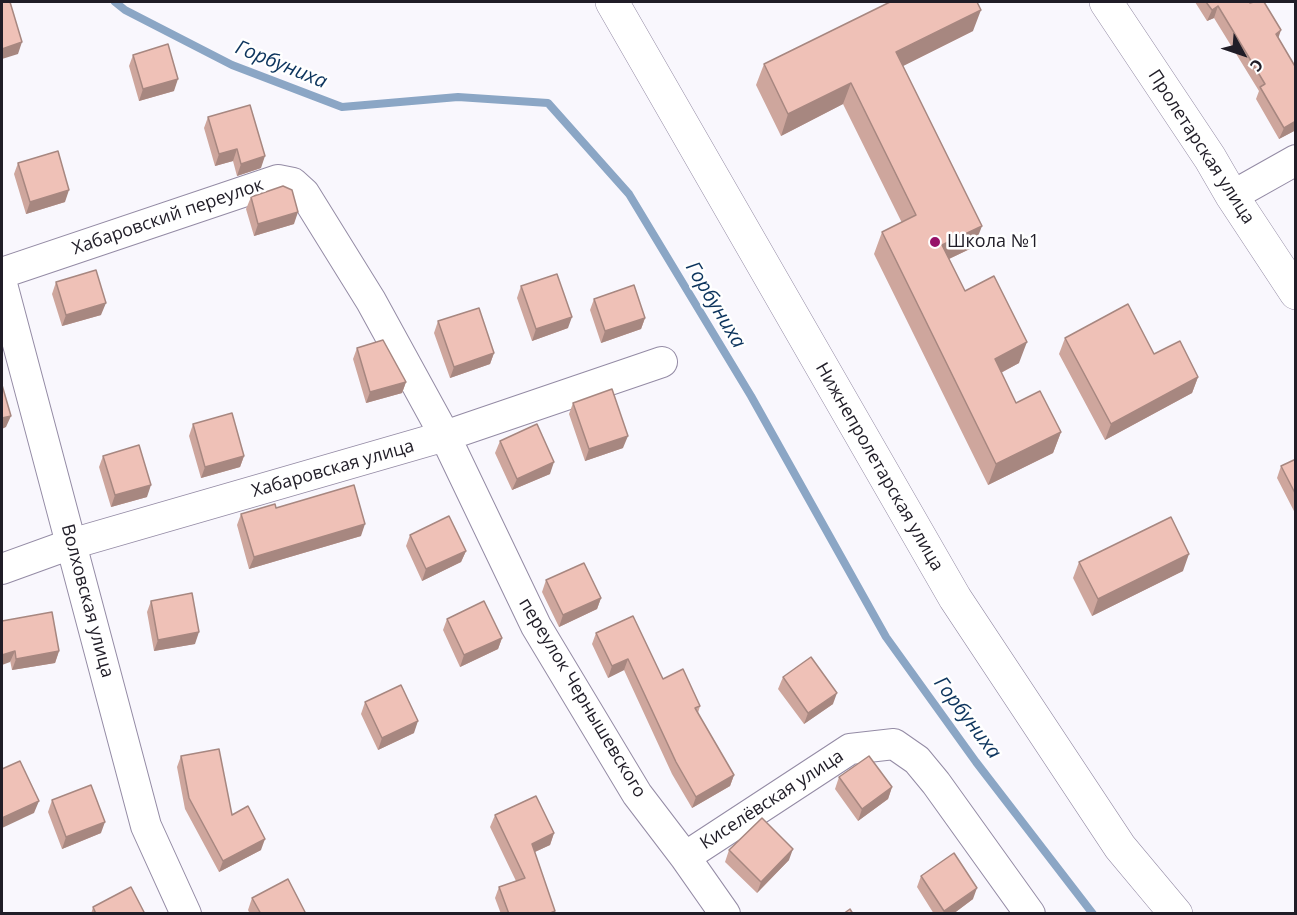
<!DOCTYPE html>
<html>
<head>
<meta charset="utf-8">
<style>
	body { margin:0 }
	#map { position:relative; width:1297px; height:915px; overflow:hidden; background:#f9f7fd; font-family:"Open Sans",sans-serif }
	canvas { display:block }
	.frame { position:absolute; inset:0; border:3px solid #201d27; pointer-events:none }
	.north { position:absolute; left:1213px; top:24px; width:60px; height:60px; -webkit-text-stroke:4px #fff; paint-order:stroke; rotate:130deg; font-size:16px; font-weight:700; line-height:24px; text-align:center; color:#201d27 }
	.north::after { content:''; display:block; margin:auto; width:21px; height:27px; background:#201d27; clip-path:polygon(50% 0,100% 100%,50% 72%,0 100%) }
</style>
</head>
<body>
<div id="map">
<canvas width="1297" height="915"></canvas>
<div class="frame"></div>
<div class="north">С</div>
</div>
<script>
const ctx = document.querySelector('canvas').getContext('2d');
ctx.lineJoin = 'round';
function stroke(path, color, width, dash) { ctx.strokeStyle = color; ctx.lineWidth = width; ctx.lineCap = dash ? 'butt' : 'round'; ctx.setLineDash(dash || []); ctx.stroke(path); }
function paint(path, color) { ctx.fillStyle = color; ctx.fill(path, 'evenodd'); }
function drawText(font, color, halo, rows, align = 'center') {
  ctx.font = font + ' "Open Sans",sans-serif'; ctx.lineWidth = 5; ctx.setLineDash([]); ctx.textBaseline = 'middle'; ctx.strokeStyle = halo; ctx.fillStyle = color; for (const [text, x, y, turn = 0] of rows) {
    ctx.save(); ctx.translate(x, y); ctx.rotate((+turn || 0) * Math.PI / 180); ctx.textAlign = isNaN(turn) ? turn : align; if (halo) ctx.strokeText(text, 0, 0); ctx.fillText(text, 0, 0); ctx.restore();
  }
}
const stream = new Path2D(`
	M115 2 125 10 232 65 342 107 458 97 548 103 629 194 751 396 886 637 976 762 1093 914`);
const minor = new Path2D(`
	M1232 196 1296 160
	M2 273 278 180 293 183 304 193 371 301 445 436 536 626 637 794 685 857 725 914
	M2 284 146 826 186 914
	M2 569 71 544 445 436 662 362
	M685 857 850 749 894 744 917 760 936 783 1030 914`);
const primary = new Path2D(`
	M612 2 955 598 1120 847 1176 914
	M1106 2 1210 158 1232 196 1296 293`);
const wall = new Path2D(`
	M1195 2H1249L1278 39 1296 130 1279 139 1256 99 1259 91 1214 18 1207 21Z
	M973 31 903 66 974 247 949 259 965 291 1019 363 1001 373 1016 403 1061 432 1053 453 988 485 874 254 882 232 902 223 843 104 781 136 756 85 764 64Z
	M133 55 174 91 139 101 129 66Z
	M208 117 261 168 237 176 233 161 215 166 204 128Z
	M18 163 65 202 26 214 14 174Z
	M251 197 294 224 254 236 246 209Z
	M56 282 101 315 62 326 52 294Z
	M521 286 568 328 532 341 517 298Z
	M594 299 645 318 641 329 601 343 590 310Z
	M438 321 494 353 490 364 450 378 434 333Z
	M1065 338 1154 354 1198 377 1192 393 1105 440 1059 354Z
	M357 348 406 382 402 393 366 403 353 359Z
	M573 403 623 448 585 461 569 414Z
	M193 424 244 456 240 467 201 478 189 436Z
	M500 441 550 474 512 490 495 453Z
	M103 456 147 497 111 507 99 467Z
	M1296 459V515L1277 478 1281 466Z
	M276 508 361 536 249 569 237 525 241 514Z
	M410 535 466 551 461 562 422 581 406 546Z
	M1079 562 1183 571 1092 616 1073 578Z
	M546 580 601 598 597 609 559 627 542 592Z
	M151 601 195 644 154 651 147 612Z
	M447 619 502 638 498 649 460 667 443 630Z
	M2 621 59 651 55 663 12 670Z
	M596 633 700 706 698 713 734 775 730 786 692 808 672 774 624 670 608 678 592 644Z
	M783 677 833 704 804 724 778 689Z
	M365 702 414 733 378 750 361 714Z
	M181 756 261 850 219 872 185 809 177 767Z
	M839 777 892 787 888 799 858 821 835 789Z
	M52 800 101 833 62 849 48 812Z
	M495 815 554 833 550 845 535 852 554 914H501L495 898 499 887 516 881 490 827Z
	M729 850 789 860 757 893 725 862Z
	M921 876 973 899 953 914H934L917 887Z
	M252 898 306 914H250L248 910Z
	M93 907 145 914H91Z`);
const shadedWall = new Path2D(`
	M1218 6 1214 18 1207 21 1212 10Z
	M981 10 973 31 889 73 896 52Z
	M1281 30 1277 42 1276 34Z
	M22 42 18 54 2 59V49Z
	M178 79 174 91 139 101 143 89Z
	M851 83 843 104 781 136 788 114Z
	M1296 121V130L1279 139 1284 128Z
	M237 149 233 161 215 166 219 154Z
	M265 156 261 168 237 176 241 164Z
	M69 190 65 202 26 214 30 202Z
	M298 212 294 224 254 236 258 224Z
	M982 226 974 247 934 266 942 245Z
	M106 303 101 315 62 326 66 315Z
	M572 317 568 328 532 341 536 329Z
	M645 318 641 329 601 343 605 331Z
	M1027 342 1019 363 987 380 995 359Z
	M494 353 490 364 450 378 454 367Z
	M1198 377 1192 393 1105 440 1111 424Z
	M406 382 402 393 366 403 370 392Z
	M11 416 6 427 2 429V418Z
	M1061 432 1053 453 988 485 996 464Z
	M628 436 623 448 585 461 589 449Z
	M244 456 240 467 201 478 205 467Z
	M554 462 550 474 512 490 517 479Z
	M151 485 147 497 111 507 115 495Z
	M365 524 361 536 249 569 254 557Z
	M466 551 461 562 422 581 426 569Z
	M1189 554 1183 571 1092 616 1098 599Z
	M601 598 597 609 559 627 563 615Z
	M199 632 195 644 154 651 158 640Z
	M502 638 498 649 460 667 464 655Z
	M15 651 10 662 2 665V655Z
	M59 651 55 663 12 670 16 659Z
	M628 659 624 670 608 678 612 666Z
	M837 693 833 704 804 724 808 713Z
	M418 721 414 733 378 750 382 738Z
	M734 775 730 786 692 808 696 797Z
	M892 787 888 799 858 821 862 809Z
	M39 801 34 813 2 828V818Z
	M105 822 101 833 62 849 66 837Z
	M554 833 550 845 528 855 532 844Z
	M265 839 261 850 219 872 223 861Z
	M793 849 789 860 757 893 761 882Z
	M977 888 973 899 953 914H943L944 911Z`);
const building = new Path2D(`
	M2 2H10L22 42 2 49Z
	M890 2H977L981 10 896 52 982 226 942 245 965 291 994 276 1027 342 995 359 1016 403 1040 391 1061 432 996 464 882 232 916 215 851 83 788 114 764 64Z
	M1206 2H1249L1250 3 1254 2H1264L1281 30 1276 34 1296 68V121L1284 128 1260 87 1265 84 1218 6 1212 10Z
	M168 44 178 79 143 89 133 55Z
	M250 105 265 156 241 164 237 149 219 154 208 117Z
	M58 151 69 190 30 202 18 163Z
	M283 186 292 190 298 212 258 224 251 197Z
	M96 270 106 303 66 315 56 282Z
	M557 274 572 317 536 329 521 286Z
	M634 285 645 318 605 331 594 299Z
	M1128 304 1154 354 1180 341 1198 377 1111 424 1065 338Z
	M479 308 494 353 454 367 438 321Z
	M383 340 406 382 370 392 357 348Z
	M2 385 11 416 2 418Z
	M612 389 628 436 589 449 573 403Z
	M232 413 244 456 205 467 193 424Z
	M537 424 554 462 517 479 500 441Z
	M139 445 151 485 115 495 103 456Z
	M1296 459V495L1281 466Z
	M354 485 365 524 254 557 241 514 275 504 276 508Z
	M449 516 466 551 426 569 410 535Z
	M1171 517 1189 554 1098 599 1079 562Z
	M584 563 601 598 563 615 546 580Z
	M192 593 199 632 158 640 151 601Z
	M484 601 502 638 464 655 447 619Z
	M52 612 59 651 16 659 15 651 2 655V621Z
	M633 616 663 679 683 669 700 706 695 708 734 775 696 797 676 762 628 659 612 666 596 633Z
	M811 657 837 693 808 713 783 677Z
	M401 685 418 721 382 738 365 702Z
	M219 749 232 815 248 806 265 839 223 861 189 798 181 756Z
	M869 756 892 787 862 809 839 777Z
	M20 761 39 801 2 818V769Z
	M91 785 105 822 66 837 52 800Z
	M536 796 554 833 532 844 555 911 548 914H509L499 887 525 878 495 815Z
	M762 818 793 849 761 882 729 850Z
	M954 853 977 888 944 911 921 876Z
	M288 879 306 914H261L252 898Z
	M131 887 145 914H96L93 907Z
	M850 909 853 914H843Z`);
const markers = [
	[935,242,6,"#971268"]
];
const streetNames = [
	["Пролетарская улица",1201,147,57],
	["Хабаровский переулок",168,217,-19],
	["Нижнепролетарская улица",879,467,60],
	["Хабаровская улица",333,469,-16],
	["Волховская улица",87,601,75],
	["переулок Чернышевского",582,698,59],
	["Киселёвская улица",772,800,-33]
];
const poiNames = [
	["Школа №1",947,242]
];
const waterNames = [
	["Горбуниха",281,65,22],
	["Горбуниха",715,305,59],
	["Горбуниха",967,718,53]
];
stroke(stream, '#8ba6c5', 8);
stroke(minor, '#948ba5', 32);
stroke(primary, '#948ba5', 34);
stroke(minor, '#fff', 30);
stroke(primary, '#fff', 33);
paint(wall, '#cea69d');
paint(shadedWall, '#a78780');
paint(building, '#efc1b7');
stroke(building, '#a78780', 1.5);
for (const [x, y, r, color] of markers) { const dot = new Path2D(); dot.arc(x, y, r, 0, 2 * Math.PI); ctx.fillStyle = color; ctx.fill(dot); stroke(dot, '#fff', 2); }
drawText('18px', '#201d27', '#fff', streetNames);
drawText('18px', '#201d27', '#fff', poiNames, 'left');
drawText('italic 20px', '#0c345d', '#fff', waterNames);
</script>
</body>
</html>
